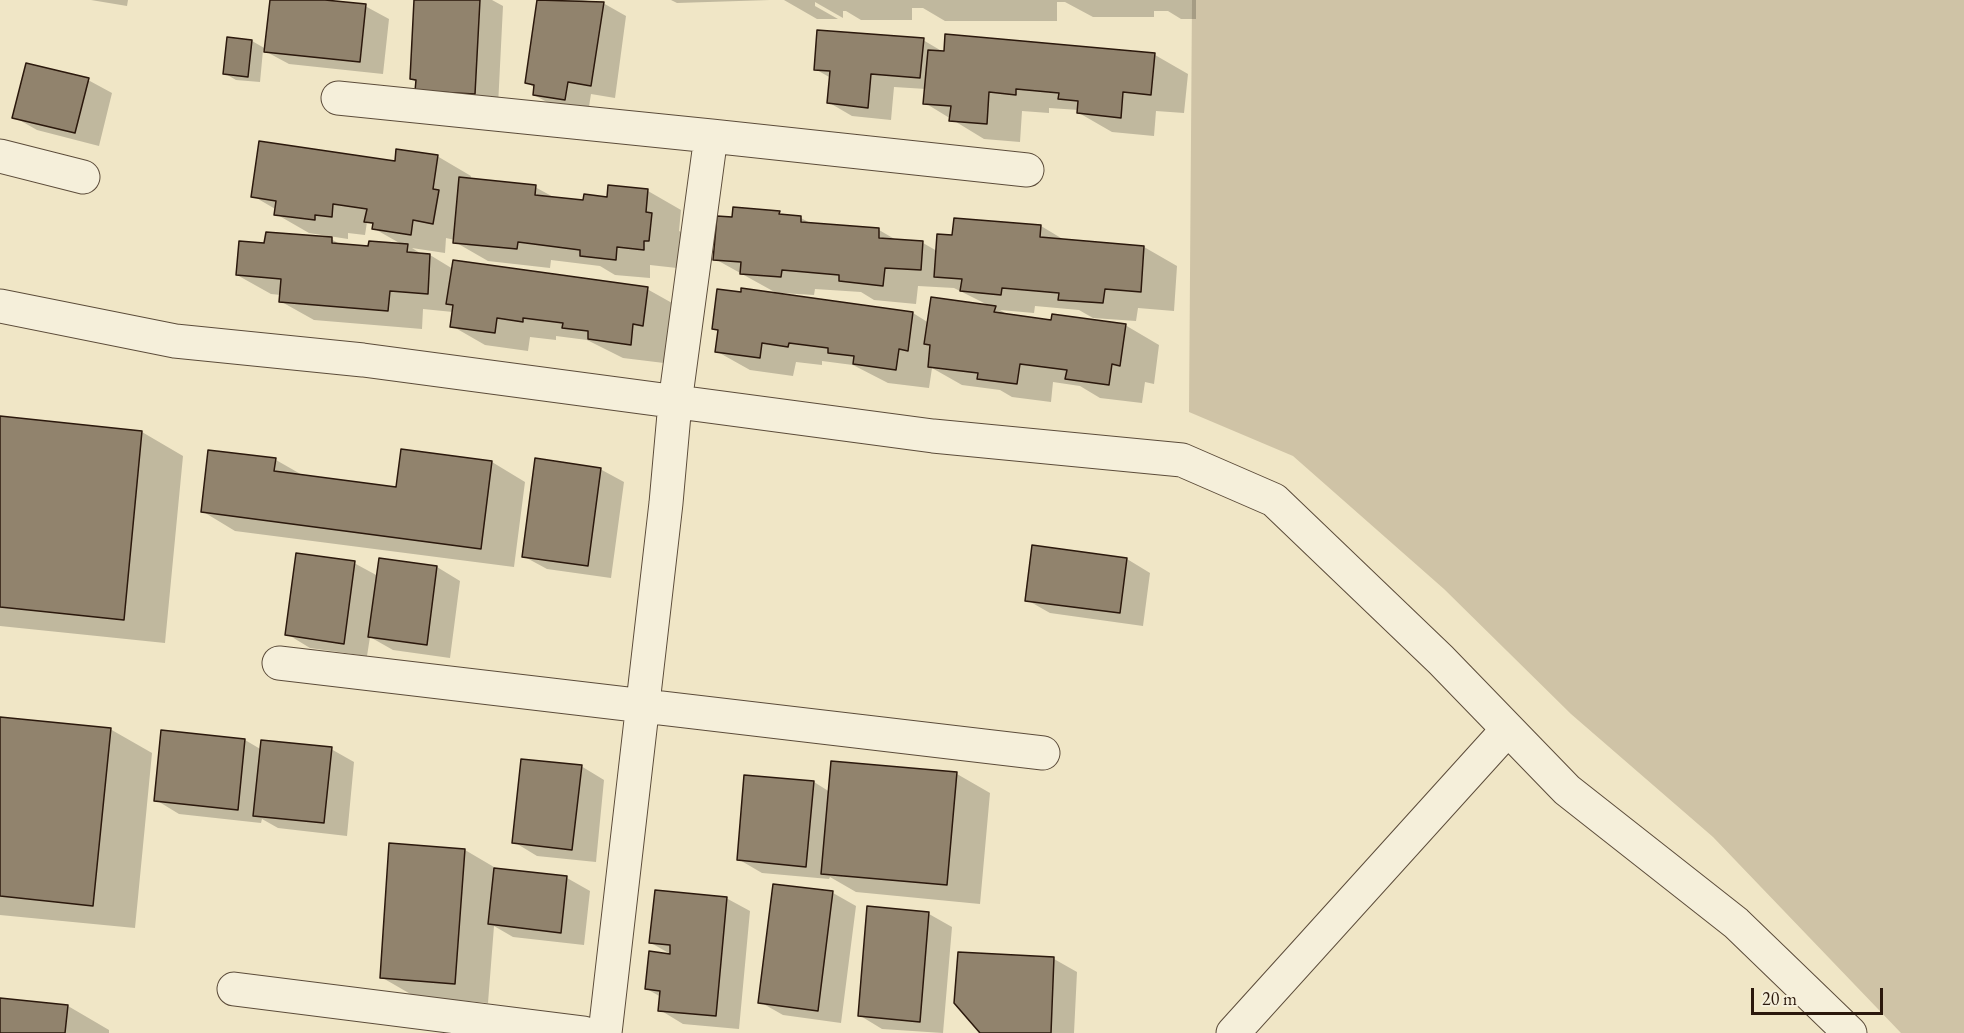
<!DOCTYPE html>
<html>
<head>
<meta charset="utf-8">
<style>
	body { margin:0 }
	#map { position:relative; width:1964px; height:1033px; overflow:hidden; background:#f0e6c6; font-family:"EB Garamond",serif }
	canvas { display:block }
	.scale { position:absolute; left:1751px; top:988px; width:132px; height:27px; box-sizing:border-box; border:3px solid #2b180c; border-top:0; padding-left:8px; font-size:18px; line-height:21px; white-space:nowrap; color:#2b180c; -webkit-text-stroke:4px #f5efda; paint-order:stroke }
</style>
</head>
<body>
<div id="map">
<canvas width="1964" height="1033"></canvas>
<div class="scale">20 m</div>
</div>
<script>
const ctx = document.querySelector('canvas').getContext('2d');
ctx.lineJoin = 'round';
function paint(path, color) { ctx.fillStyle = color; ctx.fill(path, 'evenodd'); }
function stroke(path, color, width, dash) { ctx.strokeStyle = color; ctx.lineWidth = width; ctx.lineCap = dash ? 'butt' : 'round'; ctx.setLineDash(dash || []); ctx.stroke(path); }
const green = new Path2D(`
	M1192 0H1964V1033H1901L1713 837 1571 714 1444 589 1293 456 1189 412Z`);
const shadow = new Path2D(`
	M91 0H128L127 6Z
	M271 0H311L365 6 389 19 383 74 289 64 263 50 260 82 236 80 224 73 252 41 266 49Z
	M416 0H492L503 6 498 106 440 103 412 79Z
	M538 0H582L603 3 626 16 615 98 591 94 588 113 558 108 534 95 535 88 526 82Z
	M671 0H770L677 3Z
	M784 0H1196V19H1181L1168 11H1154V17H1093L1065 2H1057V21H945L923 8H912V20H861L846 11H843V18L815 2V6L838 19H817Z
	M923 40 945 53 1155 55 1188 74 1184 113 1156 111 1154 136 1112 132 1079 113V110L1049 108V113L1022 111 1020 142 984 139 925 103 926 89 894 87 891 120 852 116 828 102 831 78 815 69Z
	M88 80 112 93 99 146 37 130 14 117Z
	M437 156 471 176 470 180 535 187 557 199 585 202 609 199 610 186 648 191 681 210 679 231 685 234 682 259H677V268L650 265V278L615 275 600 266 551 260 550 268 488 261 455 242V240L446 238 445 253 412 248 423 255H430L453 269 647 289 681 308 676 344 666 342 664 363 623 358 587 340 556 336V340L530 337 528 351 485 345 452 326 453 312 423 309 422 329 314 320 280 301 281 295 271 294 237 275 266 245 331 239 343 246 370 248 403 245 373 228 374 225 367 222 365 235 348 233V239L309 233 276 214 277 210 253 196 396 163Z
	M779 213 786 216 801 218 812 224 879 230 898 241 923 243 937 251 953 237 955 219 1041 226 1066 241 1144 247 1177 266 1174 311 1138 308 1136 321 1093 318 1079 310 1035 306 1034 313 1000 310 1010 316 1053 322 1125 325 1159 345 1154 384 1145 382 1142 403 1100 398 1080 386 1053 382 1051 402 1012 397 1000 390 962 385 932 368 929 388 888 383 853 365 822 361V365L796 362 793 376 750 370 716 351 719 331 714 328 780 295 715 259 734 219ZM918 286 954 288 990 306 929 323 913 313 781 295V293L814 295 815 289 861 292 874 300 916 304Z
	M0 418 142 432 183 456 165 643 0 626Z
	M276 460 304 476 398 489 492 462 525 482 514 567 235 531 202 511Z
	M600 469 624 482 611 578 547 569 523 556Z
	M1127 559 1150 573 1143 626 1050 613 1027 600Z
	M354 563 378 576 437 567 460 581 450 658 393 650 370 637 367 656 310 648 287 634Z
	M0 719 110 729 152 753 135 928 0 915Z
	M245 740 262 750 331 749 354 762 347 836 278 828 262 819 261 823 179 814 156 800Z
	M833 762 957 774 990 793 980 904 856 892 830 877 829 879 762 873 738 859 814 782 830 792Z
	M581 766 604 780 596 862 537 856 514 842Z
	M465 850 499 870 567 878 590 891 584 945 513 937 494 926 488 1003 414 996 381 977Z
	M833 893 856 906 841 1023 783 1015 760 1002Z
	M726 898 750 911 739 1029 683 1024 660 1010 661 997 647 989 674 956 651 943Z
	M929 914 952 927 943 1033 882 1029 859 1015Z
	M1054 959 1077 972 1074 1033H982Z
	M0 999 68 1006 109 1030V1033H0Z`);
const building = new Path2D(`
	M270 0H325L366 4 360 62 264 52Z
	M414 0H480L475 94 415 91 416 80 410 79Z
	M537 0 604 2 591 86 568 82 565 100 533 95 534 85 525 83Z
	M817 30 924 38 920 78 871 74 868 108 827 103 830 71 814 70Z
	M945 34 1155 53 1151 95 1123 92 1121 118 1077 113 1078 101 1058 99 1059 93 1016 89V95L989 92 987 124 949 121 951 106 923 104 928 50 944 51Z
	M227 37 252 40 248 77 223 74Z
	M26 63 89 78 75 133 12 118Z
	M259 141 395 161 396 149 438 155 433 189 439 190 433 224 413 220 411 235 372 229 373 223 364 222 367 209 333 204 332 217 315 215V220L274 215 276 201 251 197Z
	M459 177 536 185 535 195 583 200 584 194 607 197 608 185 648 189 646 212 652 213 649 241H644V250L617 247 616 260 580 256V250L518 242 517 249 453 243Z
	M733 207 780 211 779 214 801 216V222L879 228V238L923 241 921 270 885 268 883 286 839 281V275L782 270 781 277 740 274 741 262 713 260 717 216 732 217Z
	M954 218 1041 225 1040 237 1144 246 1141 292 1105 289 1103 303 1058 300 1059 293 1002 288 1001 295 960 291 962 279 934 277 937 234 952 235Z
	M266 232 332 237V243L368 246 369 241 408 244 407 252 430 254 428 294 390 291 388 311 279 302 281 279 236 275 239 241 264 243Z
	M453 260 648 287 643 326 633 324 631 345 588 339V331L562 328 563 323 523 318V322L497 318 495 333 450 327 453 305 446 304Z
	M741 288 913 312 908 351 899 349 896 370 853 364 854 356 828 353V348L789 343 788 347 762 343 760 358 715 352 718 330 712 329 717 289 741 292Z
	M931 297 996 306 994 312 1051 320 1052 314 1126 324 1120 366 1112 364 1109 385 1065 379 1067 370 1020 364 1017 384 977 379 978 373 928 367 930 345 924 344Z
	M0 416 142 431 124 620 0 607Z
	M401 449 492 461 481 549 201 512 208 450 276 458 274 471 396 487Z
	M535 458 601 468 588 566 522 557Z
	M1032 545 1127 558 1120 613 1025 601Z
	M296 553 355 561 344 644 285 635Z
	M379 558 437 566 427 645 368 637Z
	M0 717 111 728 93 906 0 896Z
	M161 730 245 739 238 810 154 801Z
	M261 740 332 747 324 823 253 816Z
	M521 759 582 765 572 850 512 843Z
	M831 761 957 772 947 885 821 874Z
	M744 775 814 781 806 867 737 860Z
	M389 843 465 849 455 984 380 978Z
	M494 868 567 876 561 933 488 924Z
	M773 884 833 891 818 1011 758 1003Z
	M655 890 727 897 716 1016 658 1011 660 991 645 989 649 951 670 954V945L649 943Z
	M867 906 929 912 920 1022 858 1016Z
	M958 952 1054 957 1051 1033H980L954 1003Z
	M0 998 68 1005 65 1033H0Z`);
const minor = new Path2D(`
	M338 98 711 136 675 403 666 503 605 1033
	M711 136 1027 170
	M0 156 83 177
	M0 306 175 341 363 360 933 436 1182 460 1274 500 1441 660 1567 790 1736 923 1850 1033
	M279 663 1043 753
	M234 989 584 1033
	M1233 1033 1508 729`);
paint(green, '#cfc3a6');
paint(shadow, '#0003');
paint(building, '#91836d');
stroke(building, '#2b180c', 1.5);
stroke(minor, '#5c4c3a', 35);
stroke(minor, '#f5efda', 33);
</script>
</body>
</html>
